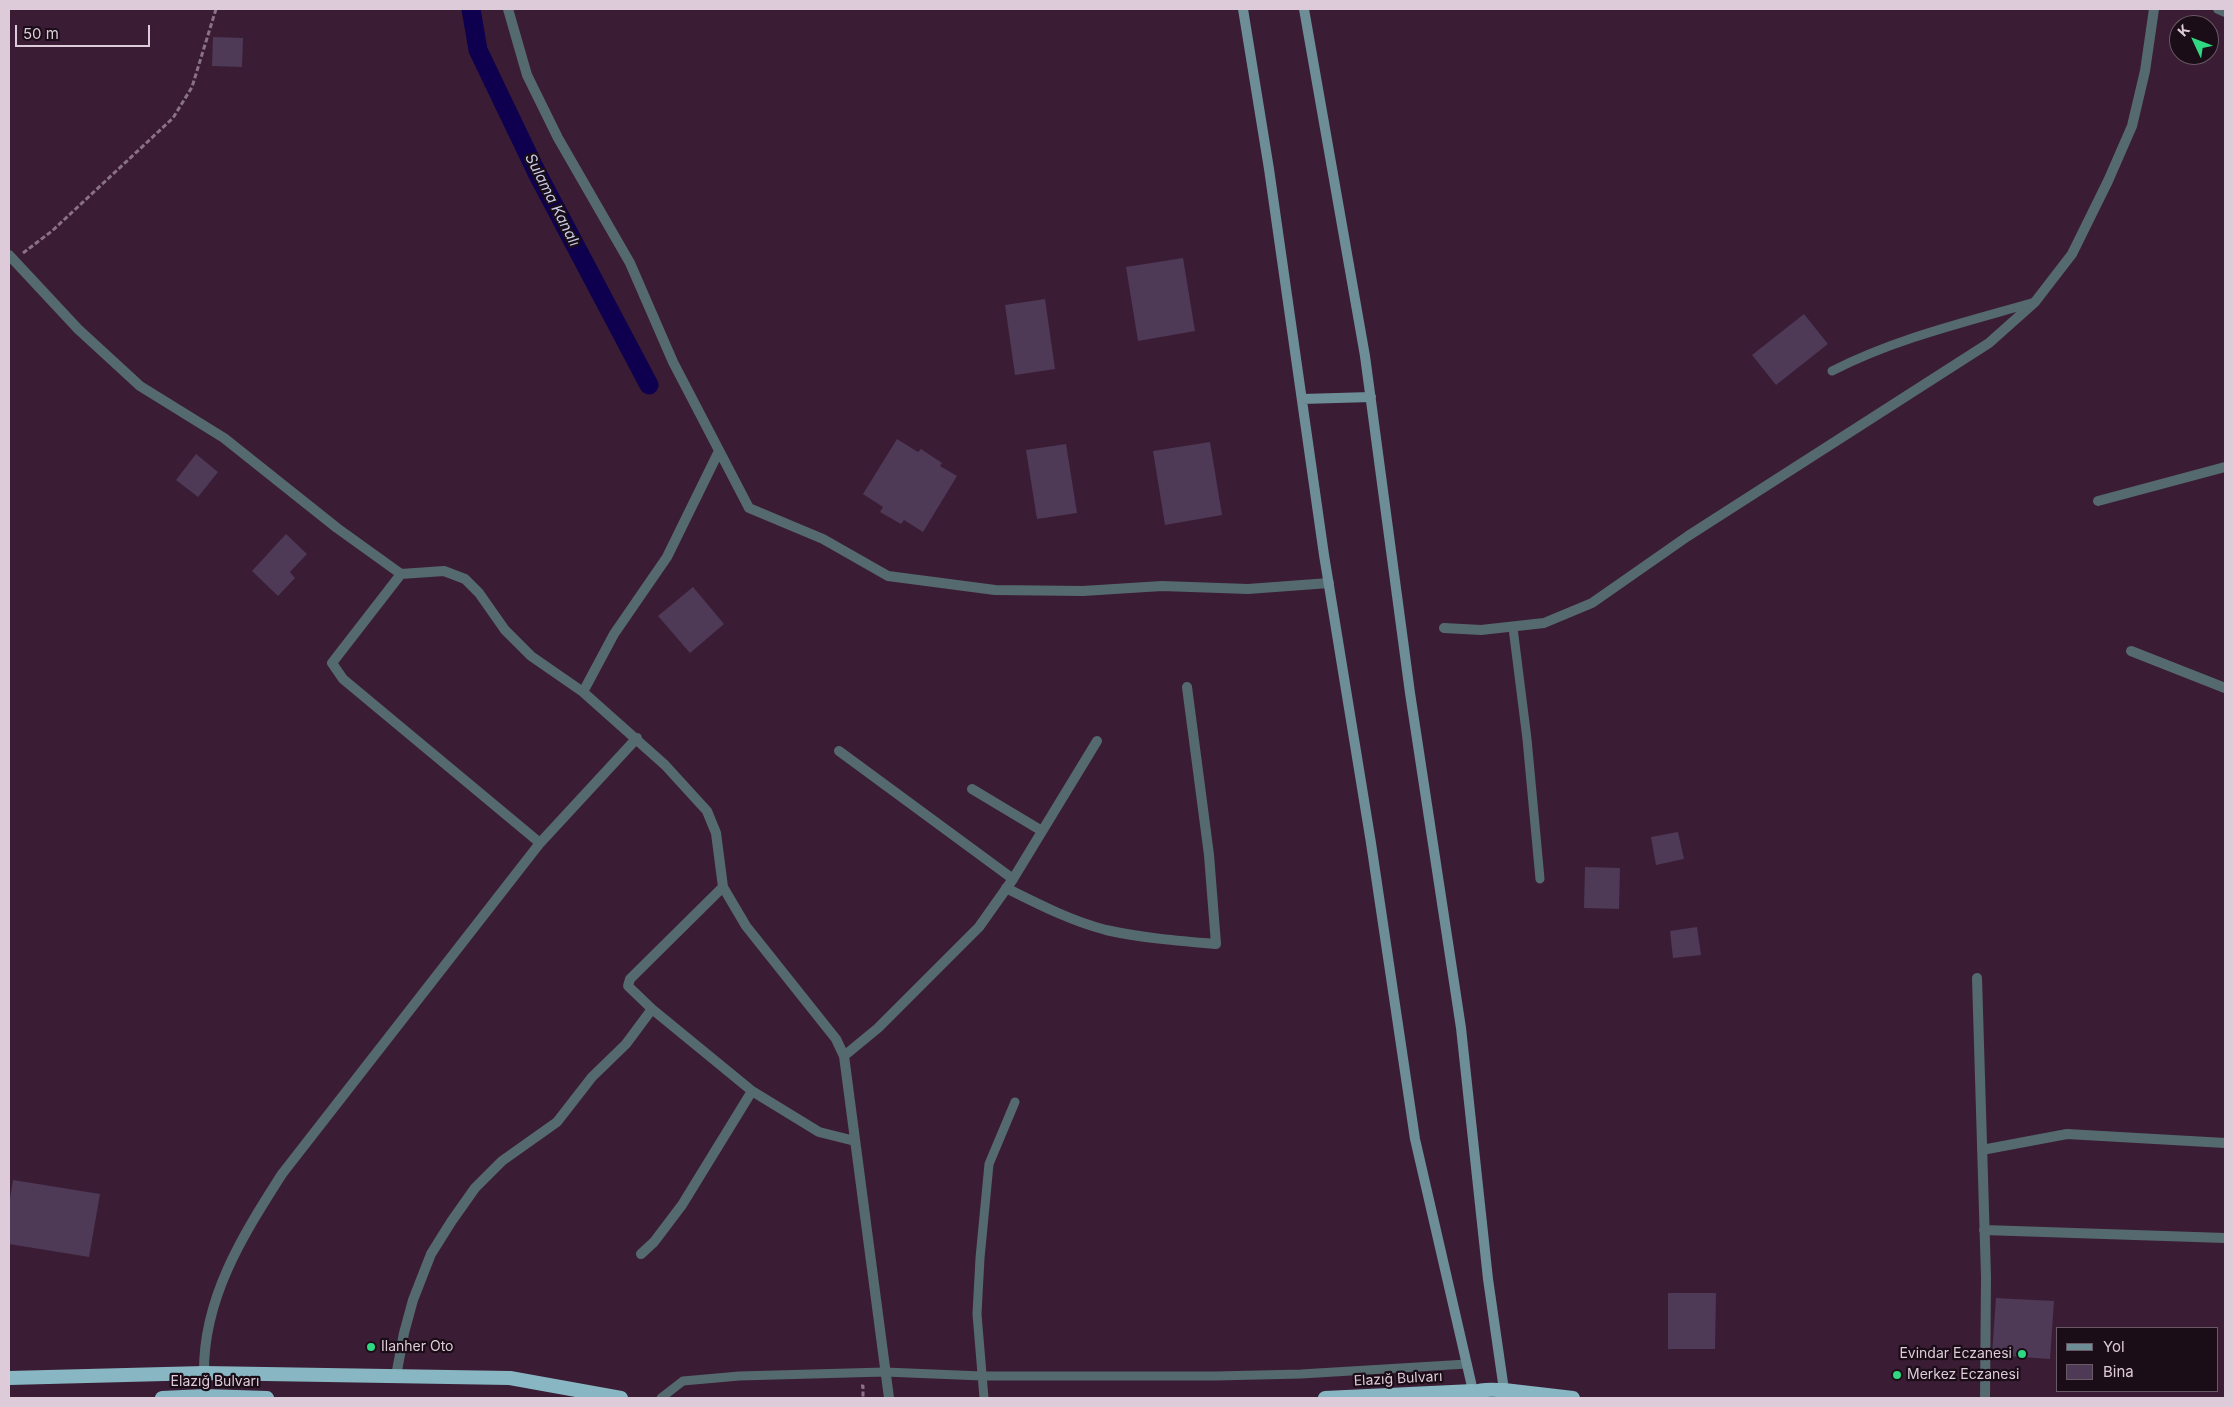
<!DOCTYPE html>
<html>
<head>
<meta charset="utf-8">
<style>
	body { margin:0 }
	#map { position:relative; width:2234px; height:1407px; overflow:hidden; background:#3a1d34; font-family:Inter,sans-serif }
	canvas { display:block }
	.frame { position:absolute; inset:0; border:10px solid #decbd9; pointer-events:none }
	.legend { position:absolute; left:2056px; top:1327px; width:162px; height:65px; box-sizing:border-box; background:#1a0d17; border:1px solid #685965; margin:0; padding:6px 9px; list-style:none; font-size:15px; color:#decbd9 }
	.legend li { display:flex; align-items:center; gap:10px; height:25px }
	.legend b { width:25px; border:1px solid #685965 }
	.north { position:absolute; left:2169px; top:15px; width:50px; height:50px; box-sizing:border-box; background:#1a0d17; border:1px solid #685965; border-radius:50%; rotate:313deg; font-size:14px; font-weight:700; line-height:20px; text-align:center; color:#decbd9 }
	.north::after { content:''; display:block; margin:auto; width:18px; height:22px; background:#30d883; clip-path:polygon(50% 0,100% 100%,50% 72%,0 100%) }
	.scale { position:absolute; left:15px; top:25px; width:135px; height:22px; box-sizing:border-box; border:2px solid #decbd9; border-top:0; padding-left:6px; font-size:15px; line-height:18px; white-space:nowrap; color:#decbd9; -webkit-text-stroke:4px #1a0d17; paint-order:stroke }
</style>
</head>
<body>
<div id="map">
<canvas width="2234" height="1407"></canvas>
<div class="frame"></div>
<ul class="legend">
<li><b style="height:6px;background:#6d8e97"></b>Yol</li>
<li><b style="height:14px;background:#4e3957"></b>Bina</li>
</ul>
<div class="north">K</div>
<div class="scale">50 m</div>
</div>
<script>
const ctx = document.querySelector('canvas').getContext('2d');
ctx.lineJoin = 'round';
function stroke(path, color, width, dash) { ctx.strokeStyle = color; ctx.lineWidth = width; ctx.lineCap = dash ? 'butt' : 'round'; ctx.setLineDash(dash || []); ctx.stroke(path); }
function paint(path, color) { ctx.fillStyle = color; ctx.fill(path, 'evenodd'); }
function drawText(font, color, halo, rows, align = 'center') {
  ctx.font = font + ' Inter,sans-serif'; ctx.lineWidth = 4.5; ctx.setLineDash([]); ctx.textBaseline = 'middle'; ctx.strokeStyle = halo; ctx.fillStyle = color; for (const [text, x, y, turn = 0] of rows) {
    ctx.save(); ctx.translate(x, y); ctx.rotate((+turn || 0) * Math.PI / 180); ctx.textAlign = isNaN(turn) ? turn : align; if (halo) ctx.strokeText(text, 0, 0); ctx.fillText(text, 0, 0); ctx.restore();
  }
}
const canal = new Path2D(`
	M471 9 478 50 537 173 649 385`);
const building = new Path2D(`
	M213 37 243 38 242 67 212 66Z
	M1183 258 1195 331 1138 341 1126 267Z
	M1045 299 1055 369 1015 375 1005 305Z
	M1804 314 1828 344 1776 385 1752 355Z
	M897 439 918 452 921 449 942 463 940 466 957 476 923 532 904 520 901 524 880 512 883 507 863 494Z
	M1210 442 1222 515 1165 525 1153 451Z
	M1066 444 1077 513 1037 519 1026 450Z
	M196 454 218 472 198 497 176 480Z
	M286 534 307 554 290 572 295 578 278 596 252 571Z
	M693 587 724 624 690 653 658 616Z
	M1678 832 1684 859 1656 865 1651 837Z
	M1585 867 1620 868 1619 909 1584 908Z
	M1697 927 1701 955 1673 958 1670 931Z
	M13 1180 100 1194 89 1257 9 1244V1205Z
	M1668 1293H1716L1715 1349H1668Z
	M1996 1298 2054 1301 2050 1359 1992 1355Z`);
const path = new Path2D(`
	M23 253 52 231 173 118 192 87 216 9
	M861 1386H863V1398`);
const service = new Path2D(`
	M1832 371C1897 338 1966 322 2035 302
	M1513 628 1527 739 1540 879
	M661 1398 683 1381 739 1376 885 1372 982 1376H1216L1301 1374 1467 1364
	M984 1398 977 1314 980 1258 989 1164 1015 1102`);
const minor = new Path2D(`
	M508 9 527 75 558 138 630 263 673 362 749 508 823 539 888 576 995 590 1083 591 1162 586 1248 589 1329 583
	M9 255 78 329 140 386 224 438 337 528 401 574 444 571 465 579 479 593 505 630 531 656 583 692 665 765 707 811 716 833 723 887 746 926 836 1039 844 1056 889 1398
	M2098 501 2225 467
	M401 574 332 663 343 679 540 843
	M1444 628 1481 630 1544 623 1592 603 1688 536 1989 343 2035 302 2072 254 2108 181 2132 126 2145 71 2154 9
	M2131 651 2225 688
	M583 692 614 634 667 557 719 451
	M839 751 1013 879
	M972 789 1042 831
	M723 887 630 979 628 986 652 1009 752 1091 819 1132 855 1141
	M1006 888C1038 904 1071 921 1106 930 1142 938 1179 941 1216 944L1209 855 1187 687
	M1977 978 1986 1277 1985 1398
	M844 1056 878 1028 979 927 1013 879 1097 741
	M1982 1150 2067 1134 2225 1143
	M1984 1230 2225 1238
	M641 1254 654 1242 682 1205 752 1091
	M204 1373C203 1298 243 1235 282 1174L540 843 637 738
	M396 1376 404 1333 413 1300 431 1254 451 1222 475 1188 502 1161 557 1122 592 1077 626 1044 652 1009`);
const tertiary = new Path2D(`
	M2218 9 2225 12`);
const secondary = new Path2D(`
	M1243 9 1269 169 1324 555 1371 843 1415 1139 1473 1391
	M1304 9 1365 356 1410 693 1461 1028 1488 1279 1504 1390
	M1302 399 1371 397`);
const trunk = new Path2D(`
	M9 1378 204 1373 510 1378 621 1398
	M1504 1390 1573 1398
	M1466 1396C1477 1388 1491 1390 1504 1390L1511 1396
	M162 1398 205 1396 267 1398
	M1325 1398 1473 1391`);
const markers = [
	[371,1347,5,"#30d883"],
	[2022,1354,5,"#30d883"],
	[1897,1375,5,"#30d883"]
];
const poiNames = [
	["Ilanher Oto",381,1347],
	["Evindar Eczanesi",2012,1354,"right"],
	["Merkez Eczanesi",1907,1375]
];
const streetNames = [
	["Elazığ Bulvarı",1398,1379,-3],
	["Elazığ Bulvarı",215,1382]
];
const waterNames = [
	["Sulama Kanalı",552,200,63]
];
stroke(canal, '#0e004e', 19);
paint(building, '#4e3957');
stroke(path, '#8a7285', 3, [5, 2.5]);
stroke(service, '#556a6f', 9);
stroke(minor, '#556a6f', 10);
stroke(tertiary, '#556a6f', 10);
stroke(secondary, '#6d8e97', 10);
stroke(trunk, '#88b7c3', 14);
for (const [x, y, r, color] of markers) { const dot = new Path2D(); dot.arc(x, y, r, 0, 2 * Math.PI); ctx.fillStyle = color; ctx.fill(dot); stroke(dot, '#1a0d17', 2); }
drawText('14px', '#decbd9', '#1a0d17', poiNames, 'left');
drawText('14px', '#decbd9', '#1a0d17', streetNames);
drawText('italic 15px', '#c7cee8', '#1a0d17', waterNames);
</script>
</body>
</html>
